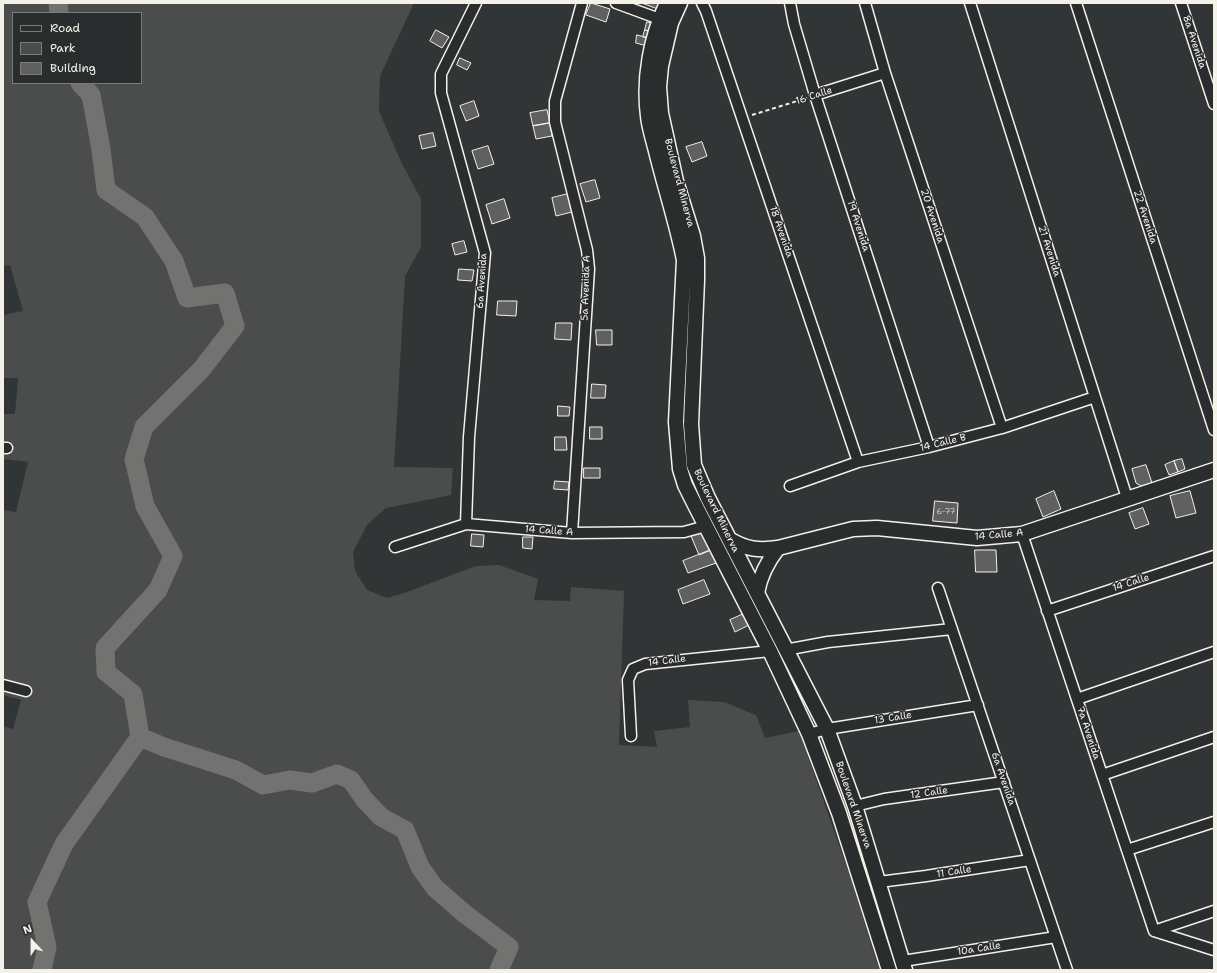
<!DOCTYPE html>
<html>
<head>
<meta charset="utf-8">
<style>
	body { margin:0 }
	#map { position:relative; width:1217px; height:973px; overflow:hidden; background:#323535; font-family:"Shantell Sans",sans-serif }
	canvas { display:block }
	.frame { position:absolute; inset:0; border:4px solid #f4f1e8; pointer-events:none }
	.legend { position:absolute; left:12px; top:12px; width:130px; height:72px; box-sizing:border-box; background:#2a2d2e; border:1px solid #7b7b78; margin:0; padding:5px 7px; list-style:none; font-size:12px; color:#f4f1e8 }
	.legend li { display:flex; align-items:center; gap:8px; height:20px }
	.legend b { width:20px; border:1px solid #7b7b78 }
	.north { position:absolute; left:12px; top:921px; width:40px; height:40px; -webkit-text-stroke:3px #2a2d2e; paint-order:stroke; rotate:339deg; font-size:11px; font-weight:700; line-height:16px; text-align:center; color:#f4f1e8 }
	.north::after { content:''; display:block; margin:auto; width:14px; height:18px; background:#f4f1e8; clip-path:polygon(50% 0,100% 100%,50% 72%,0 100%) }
</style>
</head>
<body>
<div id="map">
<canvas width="1217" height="973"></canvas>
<div class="frame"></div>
<ul class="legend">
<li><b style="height:5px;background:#2a2d2e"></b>Road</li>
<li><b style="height:11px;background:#4b4d4c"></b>Park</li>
<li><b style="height:11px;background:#5f605f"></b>Building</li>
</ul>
<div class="north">N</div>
</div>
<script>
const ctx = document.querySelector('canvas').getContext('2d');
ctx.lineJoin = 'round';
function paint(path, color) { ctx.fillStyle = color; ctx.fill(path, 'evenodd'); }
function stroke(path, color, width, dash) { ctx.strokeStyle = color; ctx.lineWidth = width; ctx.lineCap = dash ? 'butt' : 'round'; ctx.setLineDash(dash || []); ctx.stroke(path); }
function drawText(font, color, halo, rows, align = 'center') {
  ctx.font = font + ' "Shantell Sans",sans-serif'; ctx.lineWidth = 3; ctx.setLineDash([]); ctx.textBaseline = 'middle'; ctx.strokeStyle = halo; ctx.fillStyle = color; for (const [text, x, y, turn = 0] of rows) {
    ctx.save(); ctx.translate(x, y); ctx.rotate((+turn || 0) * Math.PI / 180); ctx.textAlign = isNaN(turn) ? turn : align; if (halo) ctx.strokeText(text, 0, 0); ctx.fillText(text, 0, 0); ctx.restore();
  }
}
const green = new Path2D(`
	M3 3H414L380 76 379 111 401 162 421 199V247L405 276 394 467 453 468 451 495 386 508 367 525 353 552 355 571 367 590 387 598 407 592 476 566 499 565 538 579 534 600 570 601 571 587 624 591 619 745 657 747 654 731 690 727 688 700 724 702 756 715 765 738 799 731 852 882 879 970H3V726L13 729 21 700 3 695V510L16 512 28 462 3 459V414H15L18 378H3V315L23 311 10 265 3 266ZM13 13H141V83H13Z`);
const river = new Path2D(`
	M58 3 59 13
	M80 83 91 95 101 149 106 190 145 217 174 261 187 298 225 293 235 326 201 370 144 427 134 459 145 506 173 556 158 590 105 648 106 672 133 694 140 737 164 747 236 770 263 785 290 780 312 783 337 774 351 780 364 799 381 817 405 830 420 867 435 888 465 914 509 947 499 970
	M42 970 47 947 37 902 64 844 140 737`);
const building = new Path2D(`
	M591 3 610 9 606 22 586 15Z
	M642 3H661L659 9Z
	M647 22 653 23 651 32 645 30Z
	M436 30 449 37 442 48 430 41Z
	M645 30 651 32 649 38 643 37Z
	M637 35 649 38 647 46 636 43Z
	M460 58 471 63 467 70 457 65Z
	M474 101 479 116 466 121 460 106Z
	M547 110 550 123 533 126 530 113Z
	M550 123 552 136 536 139 533 126Z
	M433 133 436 146 422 149 419 136Z
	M702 142 707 156 692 162 686 147Z
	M488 146 494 164 478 169 472 151Z
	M595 180 600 198 586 202 580 184Z
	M568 194 572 212 556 216 552 198Z
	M504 199 510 218 492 224 486 205Z
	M464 241 467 252 455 255 452 244Z
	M459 269 474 270 472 281 458 280Z
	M498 301H517L516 316 497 315Z
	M556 323H572L571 340 555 339Z
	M596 330H612V345H597Z
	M592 384 606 385 605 398H591Z
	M558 406 570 407 569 416H558Z
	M590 427H602V439H590Z
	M555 437H566L567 450H555Z
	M1182 459 1185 469 1178 472 1174 461Z
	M1174 461 1178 472 1169 475 1165 465Z
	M1146 465 1152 483 1141 486 1136 483 1132 469Z
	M584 468H600V478H584Z
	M555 481 569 482 568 490 554 489Z
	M1054 491 1061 509 1043 517 1036 499Z
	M1190 491 1196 513 1176 518 1170 496Z
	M935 501 958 503 957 523 933 521Z
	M1143 508 1149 524 1135 529 1129 513Z
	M704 531 711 550 699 555 691 536Z
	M472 534 484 535 483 547 471 546Z
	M523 537H533L532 549 523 548Z
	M711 550 716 563 688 573 683 561Z
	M975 550H996L997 572H976Z
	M704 580 710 594 683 604 678 590Z
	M746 613 751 624 735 632 730 620Z`);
const path = new Path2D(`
	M752 115 807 98`);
const street = new Path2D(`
	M616 3 665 21
	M702 3 706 11 858 462
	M790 3 794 24 815 95 929 447
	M865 3 885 73 1002 428
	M970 3 1127 498
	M1076 3 1214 430
	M1181 3 1214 104
	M815 95 885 73
	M3 448H7
	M790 486 858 462 929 447 1002 428 1095 397
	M466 524 469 437 485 253 441 93V74L476 3
	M572 533 589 269 587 250 555 122V101L582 3
	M1022 534 1154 931
	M395 547 466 524 572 533 684 532 706 526
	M938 588 1067 970
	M1047 611 1214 556
	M785 650 828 642 952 629
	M3 685 26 691
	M1077 699 1214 652
	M809 734 827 729 978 705
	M631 736 628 680 633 669 645 664 770 651
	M1102 775 1214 737
	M855 806 884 799 1004 782
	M1127 850 1214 822
	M879 882 926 876 1030 860
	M1154 931 1214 911
	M1154 931 1214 950
	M903 961 1056 937`);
const secondary = new Path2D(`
	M667 3C651 37 643 77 648 116 649 127 653 139 656 151 665 188 677 224 684 260L676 422 680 469 685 485 695 505 770 651 809 734 839 813 889 970
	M680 3 671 23 661 66 659 87 661 113 676 181 693 236 697 258V280L691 424 694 465 708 498 827 729 855 806 905 970
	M729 539C746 549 758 551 778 548L853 529 877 528 977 538 1022 534 1214 470
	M757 593C760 576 767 562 778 548`);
const numberNames = [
	["6-77",946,512]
];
const streetNames = [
	["8a Avenida",1194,42,72],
	["16 Calle",814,96,-18],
	["Boulevard Minerva",679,183,75],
	["20 Avenida",932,216,72],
	["22 Avenida",1145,217,72],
	["19 Avenida",858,226,72],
	["18 Avenida",781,232,71],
	["21 Avenida",1049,251,72],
	["6a Avenida",482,281,-86],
	["5a Avenida A",586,288,-88],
	["14 Calle B",943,443,-14],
	["Boulevard Minerva",716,511,64],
	["14 Calle A",549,531,4],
	["14 Calle A",999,535,-5],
	["14 Calle",1131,583,-18],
	["14 Calle",667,661,-7],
	["13 Calle",893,718,-9],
	["7a Avenida",1088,733,72],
	["6a Avenida",1003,779,71],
	["12 Calle",929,793,-8],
	["Boulevard Minerva",853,805,71],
	["11 Calle",954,872,-9],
	["10a Calle",979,949,-9]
];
paint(green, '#4b4d4c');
stroke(river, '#727370', 19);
paint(building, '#5f605f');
stroke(building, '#f4f1e8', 1);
stroke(street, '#f4f1e8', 13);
stroke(secondary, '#f4f1e8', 17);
stroke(path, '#f4f1e8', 2, [4, 3]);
stroke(street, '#2a2d2e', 10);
stroke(secondary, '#2a2d2e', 14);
drawText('8px', '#cfcdc6', null, numberNames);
drawText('10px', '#f4f1e8', '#2a2d2e', streetNames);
</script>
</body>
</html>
